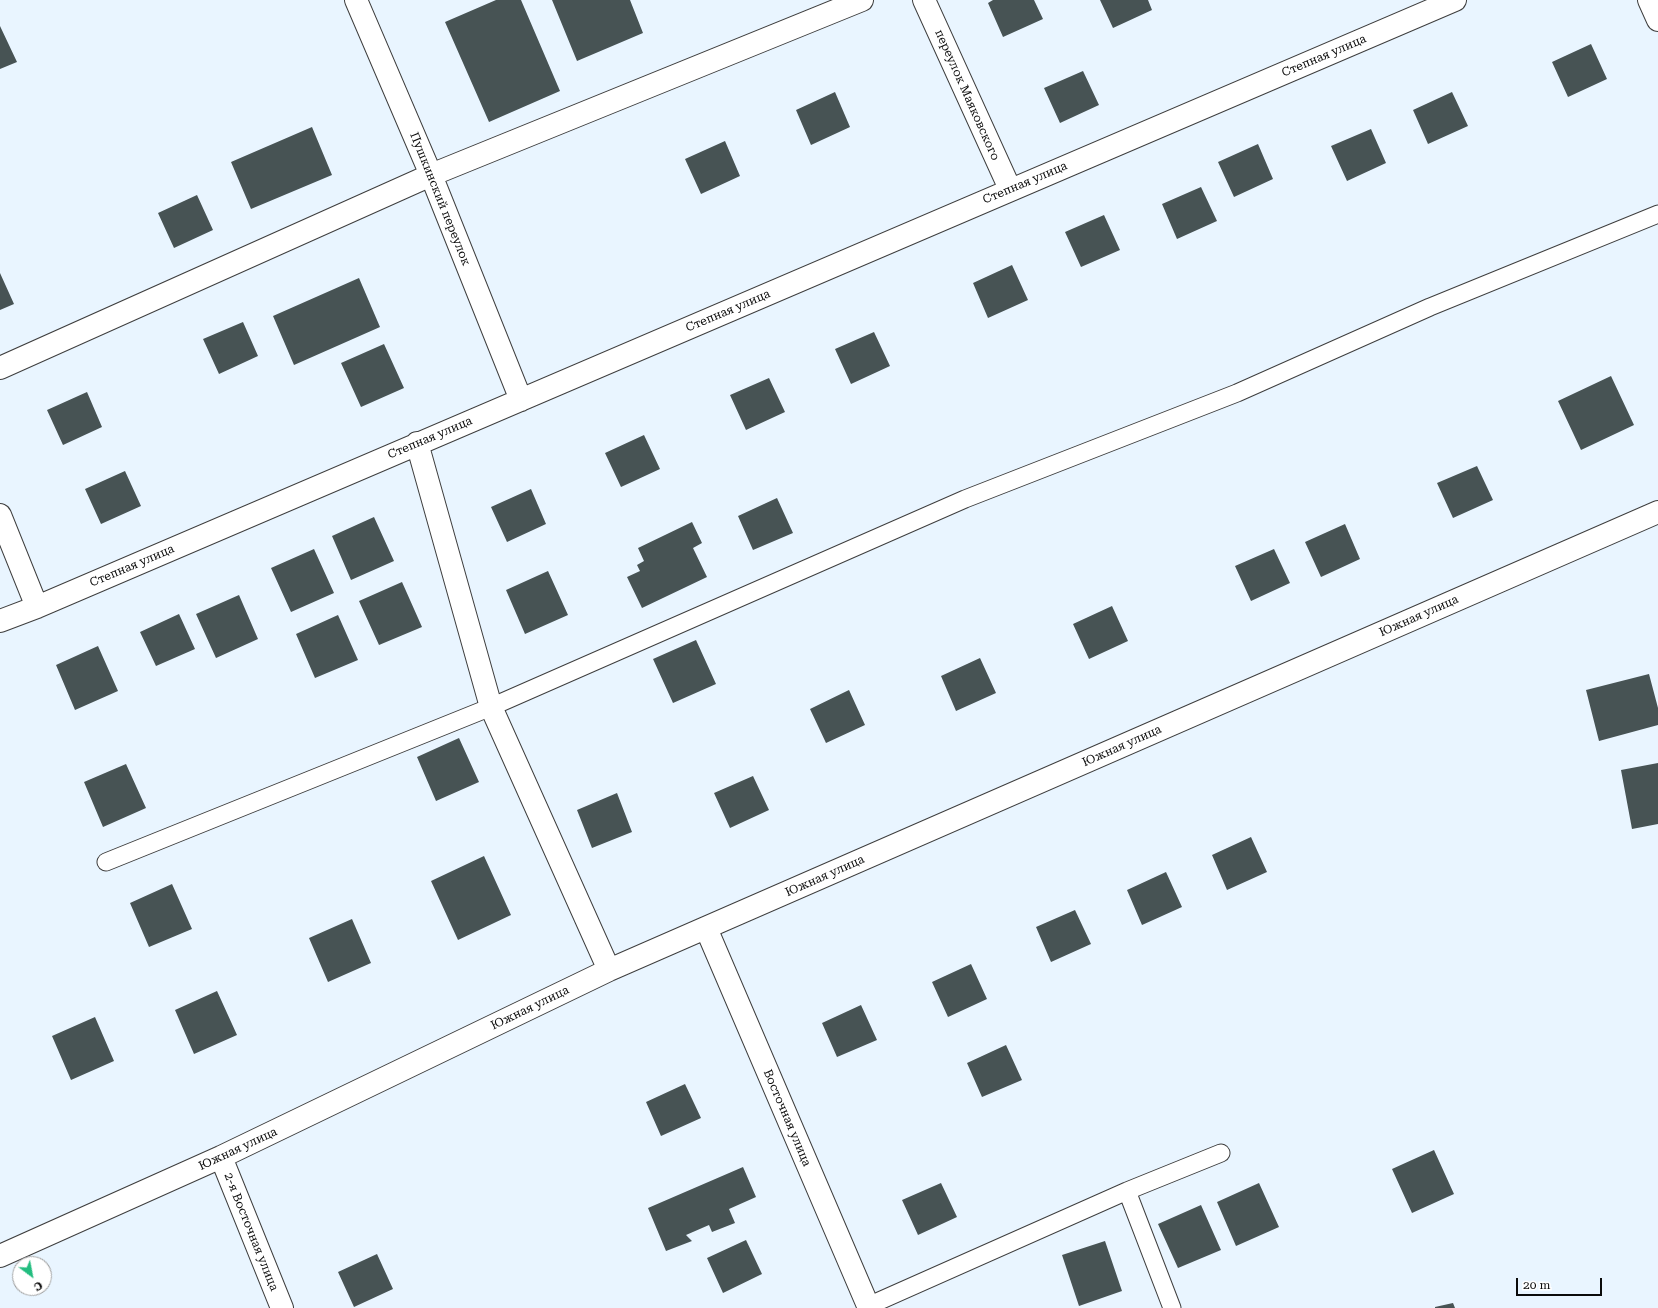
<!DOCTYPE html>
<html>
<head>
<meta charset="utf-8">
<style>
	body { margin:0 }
	#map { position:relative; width:1658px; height:1308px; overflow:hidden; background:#e9f5ff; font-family:"Roboto Serif",serif }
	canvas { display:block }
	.north { position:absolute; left:12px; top:1256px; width:40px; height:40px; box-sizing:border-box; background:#fff; border:1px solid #9d9d9d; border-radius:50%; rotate:148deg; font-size:11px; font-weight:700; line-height:16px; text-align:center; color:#0b0b0b }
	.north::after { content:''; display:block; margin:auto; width:14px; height:18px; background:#22bd7f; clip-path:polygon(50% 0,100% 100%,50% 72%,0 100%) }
	.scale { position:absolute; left:1516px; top:1278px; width:86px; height:18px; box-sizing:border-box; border:2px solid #0b0b0b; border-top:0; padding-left:5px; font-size:12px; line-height:14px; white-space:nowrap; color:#0b0b0b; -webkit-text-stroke:3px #fff; paint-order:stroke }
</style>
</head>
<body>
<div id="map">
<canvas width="1658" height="1308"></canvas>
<div class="north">С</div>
<div class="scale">20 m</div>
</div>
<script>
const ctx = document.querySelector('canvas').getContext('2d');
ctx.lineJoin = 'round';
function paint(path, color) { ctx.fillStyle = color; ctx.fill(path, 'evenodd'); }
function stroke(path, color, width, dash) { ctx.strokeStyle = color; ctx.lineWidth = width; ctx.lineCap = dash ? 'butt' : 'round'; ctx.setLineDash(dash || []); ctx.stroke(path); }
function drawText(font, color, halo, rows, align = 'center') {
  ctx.font = font + ' "Roboto Serif",serif'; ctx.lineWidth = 4; ctx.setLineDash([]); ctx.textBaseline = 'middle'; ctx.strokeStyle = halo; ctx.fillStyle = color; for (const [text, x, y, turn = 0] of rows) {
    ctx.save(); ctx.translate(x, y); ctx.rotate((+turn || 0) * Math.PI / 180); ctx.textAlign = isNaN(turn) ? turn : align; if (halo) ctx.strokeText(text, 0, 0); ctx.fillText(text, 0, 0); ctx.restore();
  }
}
const building = new Path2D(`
	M496 0H521L560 91 489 122 445 22Z
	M552 0H630L643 33 577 61Z
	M993 0H1034L1043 19 1003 37 988 3Z
	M1100 0H1148L1152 10 1113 28Z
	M0 26 17 62 0 69Z
	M1591 44 1607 79 1568 97 1552 62Z
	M1083 71 1099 105 1060 123 1044 88Z
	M835 92 850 127 811 145 796 110Z
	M1452 92 1468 126 1428 144 1413 110Z
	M312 127 332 175 251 209 231 162Z
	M1371 129 1386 163 1347 181 1331 146Z
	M725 141 740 176 701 194 685 159Z
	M1258 144 1273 179 1234 197 1218 162Z
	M1201 187 1217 221 1177 239 1162 204Z
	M197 195 213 230 174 248 158 213Z
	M1104 215 1120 250 1081 267 1065 232Z
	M1012 265 1028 300 988 318 973 283Z
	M0 273 14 304 0 310Z
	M359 278 380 327 294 365 273 316Z
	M243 322 258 356 219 374 203 339Z
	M874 332 890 366 851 384 835 349Z
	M384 344 404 388 361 407 341 363Z
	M1611 376 1634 425 1581 450 1558 401Z
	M769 378 785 412 746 430 730 395Z
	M87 392 102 427 63 445 47 410Z
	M644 435 660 469 621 487 605 453Z
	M1477 466 1493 500 1453 518 1437 483Z
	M125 471 141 506 101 524 85 489Z
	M531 489 546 524 507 542 491 507Z
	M777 498 793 533 753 550 738 516Z
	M374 517 394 561 351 580 332 536Z
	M692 522 702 543 693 548 707 577 642 608 627 577 640 571 637 565 644 561 638 548Z
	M1345 524 1360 559 1321 577 1305 542Z
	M314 549 334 593 291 612 271 568Z
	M1274 549 1290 583 1251 601 1235 566Z
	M548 571 568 615 525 634 506 590Z
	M402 582 422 627 379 645 359 601Z
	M239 595 258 639 216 658 196 614Z
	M1112 606 1128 641 1089 659 1073 624Z
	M179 614 195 649 156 666 140 632Z
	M338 615 358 660 315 678 296 634Z
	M696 640 716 684 673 703 653 659Z
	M98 646 118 691 75 710 56 665Z
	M980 658 996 693 956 711 941 676Z
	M1649 674 1658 708V725L1599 741 1586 690Z
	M849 690 865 725 826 743 810 709Z
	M459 738 479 782 436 801 417 757Z
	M1658 763V824L1632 829 1621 770Z
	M126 764 146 808 103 827 84 782Z
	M753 776 769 810 730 828 714 793Z
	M617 793 632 832 592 848 577 810Z
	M1251 837 1267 872 1227 890 1212 855Z
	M484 856 511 915 458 940 431 881Z
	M1166 872 1182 907 1142 925 1127 890Z
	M172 884 192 929 149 947 130 903Z
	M1075 910 1091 944 1051 962 1036 927Z
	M352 919 371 963 328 982 309 938Z
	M971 964 987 999 948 1017 932 982Z
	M217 991 237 1035 194 1054 175 1010Z
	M861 1005 877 1040 837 1057 822 1023Z
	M95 1017 114 1061 71 1080 52 1036Z
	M1006 1045 1022 1080 982 1097 967 1063Z
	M685 1084 701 1118 661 1136 646 1102Z
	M1434 1150 1454 1194 1412 1213 1392 1169Z
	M743 1167 756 1197 729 1209 735 1223 712 1232 709 1225 686 1235 692 1241 666 1251 648 1208Z
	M941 1183 957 1217 918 1235 902 1200Z
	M1259 1183 1279 1227 1236 1246 1217 1202Z
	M1201 1205 1221 1250 1178 1268 1158 1224Z
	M746 1240 762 1274 723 1293 707 1258Z
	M1105 1241 1122 1291 1079 1306 1062 1255Z
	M377 1254 393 1289 354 1307 338 1272Z
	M1453 1303 1455 1308H1435V1307Z`);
const service = new Path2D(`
	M106 862 491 707 965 499 1237 393 1430 307 1658 214
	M1127 1191 1172 1308
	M868 1306 1127 1191 1221 1153`);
const minor = new Path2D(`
	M356 0 431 175 521 400
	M924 0 1010 189
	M1649 0 1658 20
	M0 368 431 175 862 0
	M417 443 491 707 609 970
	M0 515 37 607
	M0 621 37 607 1455 0
	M706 928 869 1308
	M221 1157 282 1308
	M0 1256 221 1157 609 970 1658 512`);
const streetNames = [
	["Степная улица",1324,56,-23],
	["переулок Маяковского",967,95,66],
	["Степная улица",1025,183,-23],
	["Пушкинский переулок",440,199,68],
	["Степная улица",728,311,-23],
	["Степная улица",430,438,-23],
	["Степная улица",132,566,-23],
	["Южная улица",1419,616,-24],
	["Южная улица",1122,746,-24],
	["Южная улица",825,876,-24],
	["Южная улица",530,1008,-26],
	["Восточная улица",787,1118,67],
	["Южная улица",238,1149,-25],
	["2-я Восточная улица",251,1232,68]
];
paint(building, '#475354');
stroke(service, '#3e3e3e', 19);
stroke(minor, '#3e3e3e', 24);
stroke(service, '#fff', 17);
stroke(minor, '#fff', 22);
drawText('12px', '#0b0b0b', '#fff', streetNames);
</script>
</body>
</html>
